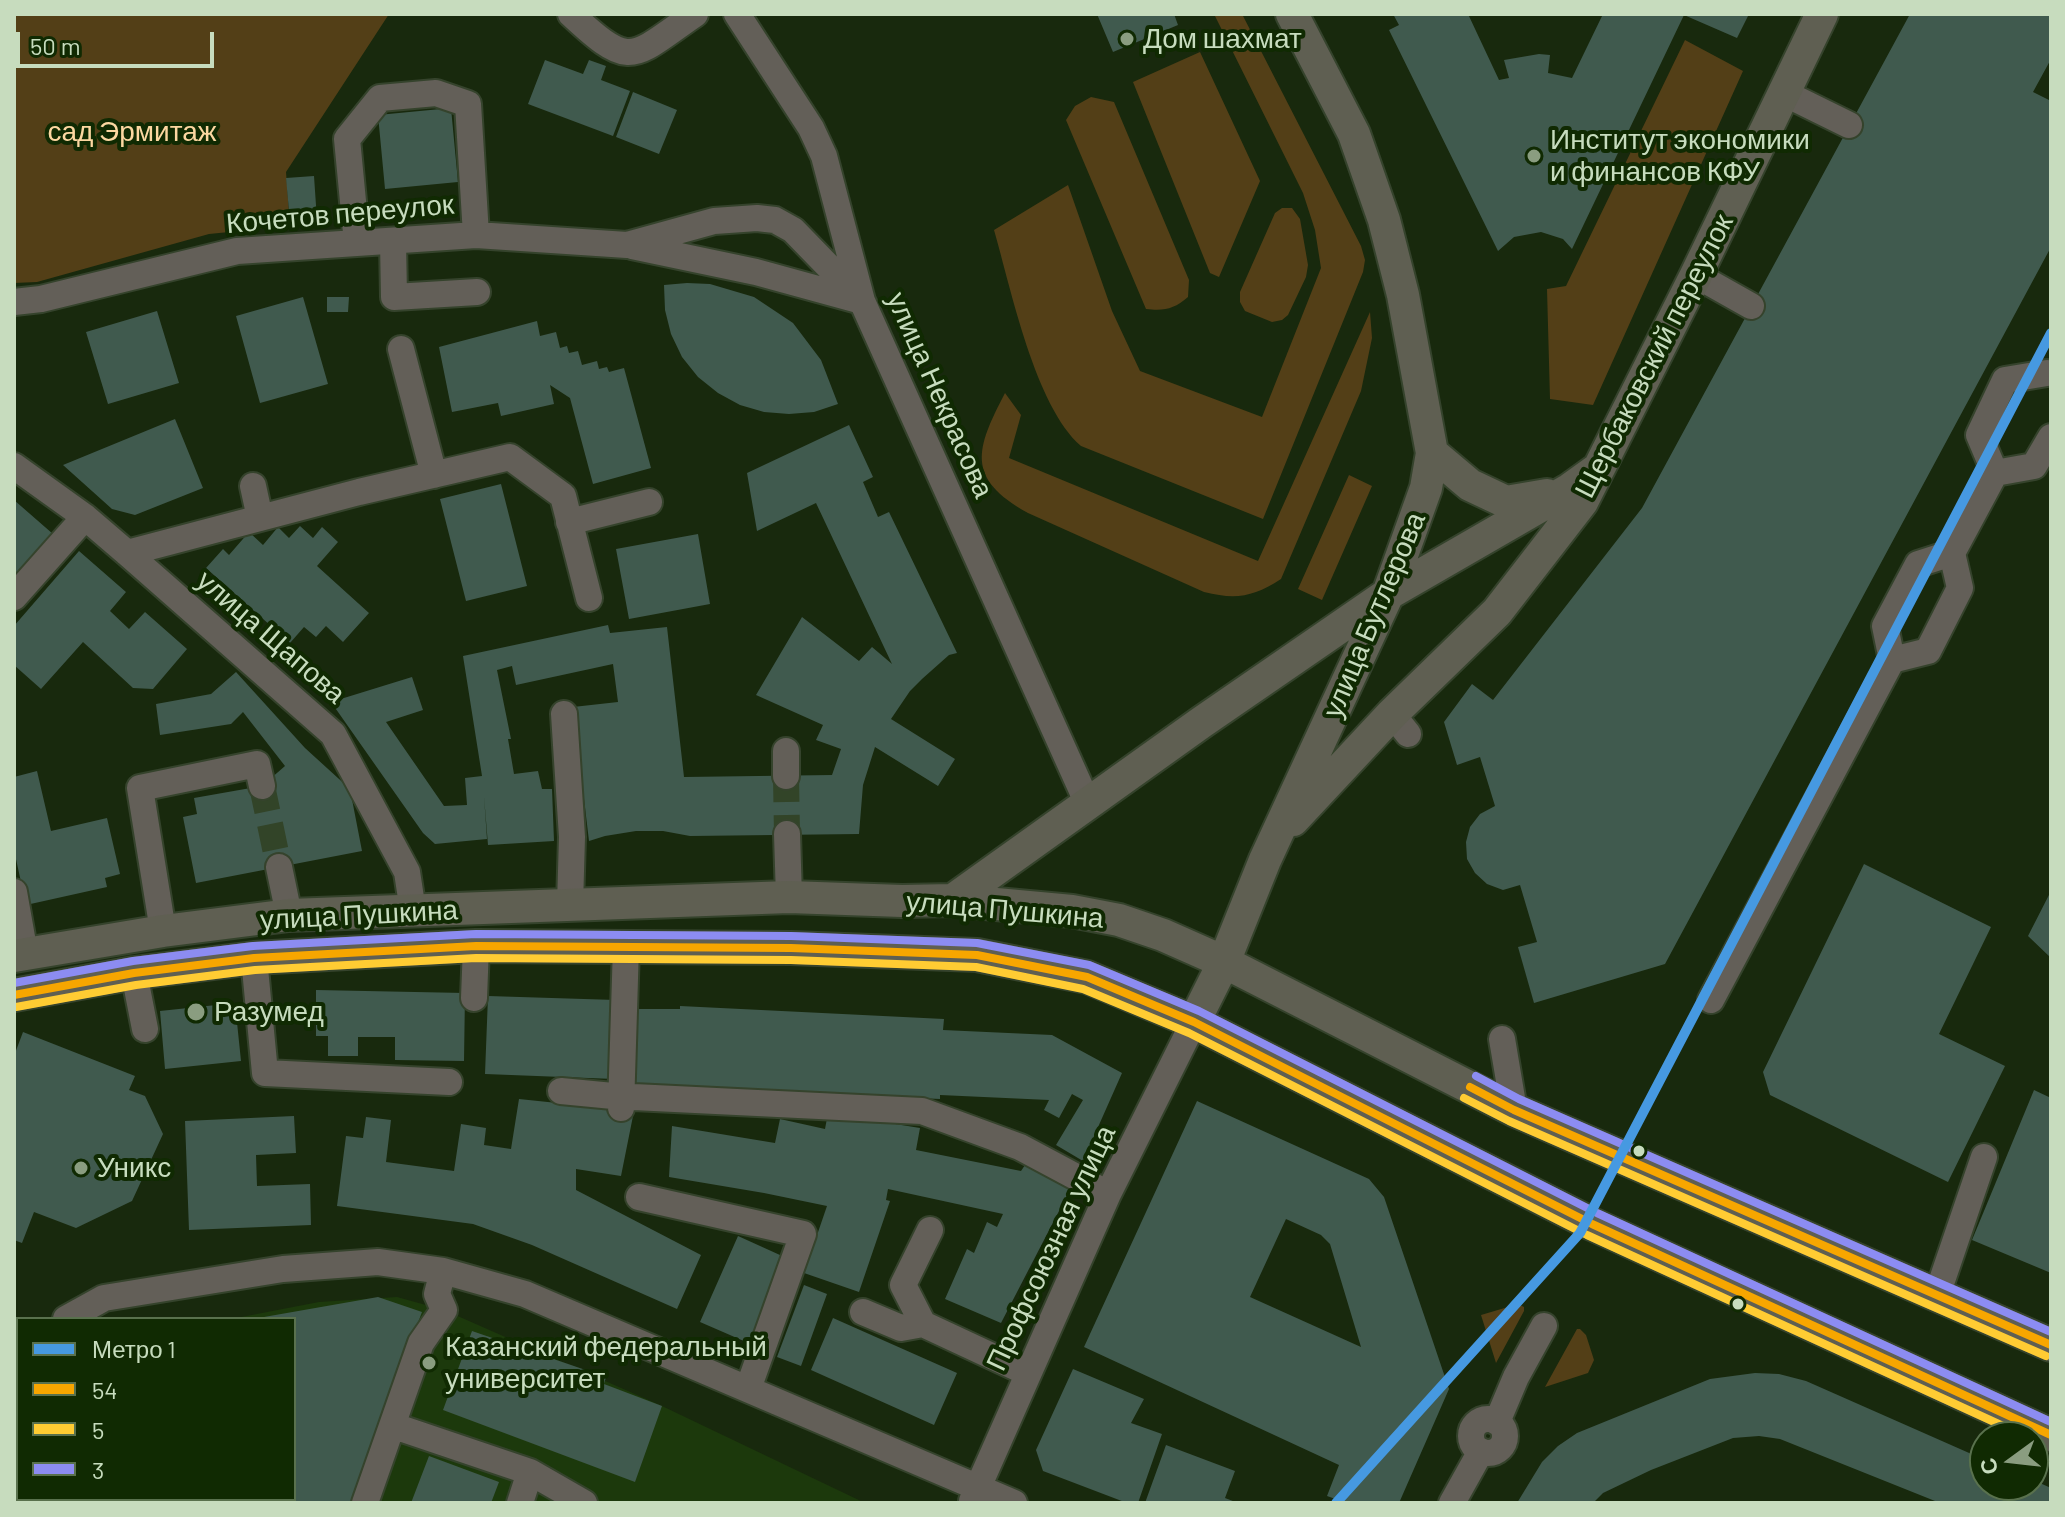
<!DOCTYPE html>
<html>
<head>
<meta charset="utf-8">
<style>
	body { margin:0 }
	#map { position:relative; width:2065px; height:1517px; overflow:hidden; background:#18290d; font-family:Barlow,sans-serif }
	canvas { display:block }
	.frame { position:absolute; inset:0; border:16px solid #c7dcbe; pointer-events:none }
	.legend { position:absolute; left:16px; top:1317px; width:280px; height:184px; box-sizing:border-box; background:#102a02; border:2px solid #59714d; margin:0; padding:10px 14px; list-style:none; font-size:24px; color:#c7dcbe }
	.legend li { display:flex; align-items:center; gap:16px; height:40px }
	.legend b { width:40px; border:2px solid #59714d }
	.north { position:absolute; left:1969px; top:1421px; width:80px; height:80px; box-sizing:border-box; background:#102a02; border:2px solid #59714d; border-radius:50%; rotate:255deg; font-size:22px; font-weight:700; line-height:32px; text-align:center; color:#c7dcbe }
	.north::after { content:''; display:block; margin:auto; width:28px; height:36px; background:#8a9d80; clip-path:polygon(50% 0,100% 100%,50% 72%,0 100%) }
	.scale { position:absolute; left:16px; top:32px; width:198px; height:36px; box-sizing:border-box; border:4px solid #c7dcbe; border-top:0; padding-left:10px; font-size:24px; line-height:28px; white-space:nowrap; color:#c7dcbe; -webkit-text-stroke:6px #102a02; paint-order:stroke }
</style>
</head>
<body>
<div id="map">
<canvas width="2065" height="1517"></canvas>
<div class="frame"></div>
<ul class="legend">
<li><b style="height:10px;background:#4699e1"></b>Метро 1</li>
<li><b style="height:10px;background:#f7a600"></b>54</li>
<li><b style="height:10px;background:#fc3"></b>5</li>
<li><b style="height:10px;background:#8c8cf2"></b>3</li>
</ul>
<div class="north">С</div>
<div class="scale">50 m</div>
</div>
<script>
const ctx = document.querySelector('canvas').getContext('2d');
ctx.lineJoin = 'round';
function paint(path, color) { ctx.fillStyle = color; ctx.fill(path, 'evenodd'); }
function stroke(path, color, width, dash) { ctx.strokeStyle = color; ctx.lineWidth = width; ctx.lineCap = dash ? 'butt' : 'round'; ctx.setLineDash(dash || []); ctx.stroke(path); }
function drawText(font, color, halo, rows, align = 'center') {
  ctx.font = font + ' Barlow,sans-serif'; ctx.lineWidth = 8; ctx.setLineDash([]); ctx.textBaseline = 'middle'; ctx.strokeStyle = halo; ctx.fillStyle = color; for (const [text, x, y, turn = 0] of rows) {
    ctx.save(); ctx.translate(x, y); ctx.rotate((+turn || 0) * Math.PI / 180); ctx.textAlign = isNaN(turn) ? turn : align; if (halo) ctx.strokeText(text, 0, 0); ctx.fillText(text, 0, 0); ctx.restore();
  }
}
const built = new Path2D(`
	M397 1297 444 1310 662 1406 865 1503H36L37 1499H294V1319H231L319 1302Z`);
const green = new Path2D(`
	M14 14H389L286 172 290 226 209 234 37 282 14 283Z
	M1214 14H1242L1361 246 1365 260 1363 272 1263 519 1081 446C1035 406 1011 289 994 230L1068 185 1112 311 1140 371 1262 417 1321 268 1315 230 1303 193Z
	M1685 40 1743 71 1593 405 1550 399 1547 289 1566 286Z
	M1200 52 1260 181 1219 277 1210 273 1133 82Z
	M1091 97 1114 102 1189 280 1188 297C1174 309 1165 311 1146 309L1066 120 1075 106Z
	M1282 208H1292L1300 219 1308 265 1306 277 1288 315 1282 320 1272 322 1245 311 1240 302V292L1275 213Z
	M1370 312 1372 338 1361 391 1281 579C1253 597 1236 600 1204 592L1028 513C965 478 976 449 1005 393L1021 415 1009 458 1258 561Z
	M1349 475 1372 486 1322 600 1298 589Z
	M1518 1304 1524 1307V1311L1496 1363 1481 1315Z
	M1577 1329H1580L1586 1335 1594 1360 1588 1373 1545 1387Z`);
const building = new Path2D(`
	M1097 14H1174L1178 25 1113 52Z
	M1393 14H1468L1499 80 1509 78 1504 60 1539 54 1550 55 1548 73 1572 78 1603 14H1749L1737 38 1684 15 1572 249 1563 239 1541 232 1514 237 1498 251 1389 30 1399 25Z
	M1910 14H2051V59L2033 92 2051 101V247L1665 964 1534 1003 1518 947 1537 942 1520 885 1503 890 1487 884 1475 873 1467 859 1466 842 1470 827 1480 814 1495 806 1480 757 1457 765 1444 722 1472 684 1493 700 1642 508Z
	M545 60 583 74 589 60 606 66 601 80 630 91 613 136 528 104Z
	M633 92 677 110 659 154 616 137Z
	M451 108 458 182 385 189 378 115Z
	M314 176 317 220 290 222 286 178Z
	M687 283 710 284 754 297 793 323 821 360 838 404 814 412 789 414 764 412 740 405 718 393 698 377 682 357 671 334 665 310 664 285Z
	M303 297 328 384 260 403 236 316Z
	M327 297H349L348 312H327Z
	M157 311 179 383 108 404 86 332Z
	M537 321 540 336 556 332 560 348 567 346 569 353 578 351 582 365 597 361 599 369 607 367 609 372 624 368 651 468 593 484 570 398 550 385 554 404 501 416 498 403 452 412 439 347Z
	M175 419 203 488 135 515 112 509 63 465Z
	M849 425 873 477 863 482 878 517 889 512 957 653 949 655 922 679 910 691 891 719 955 759 938 786 875 747 863 785 859 834 690 836 663 831H636L605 836 589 841 573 707 618 702 613 664 516 685 512 666 497 670 511 739H508L514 774 538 771 542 789H552L554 841 488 845 484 796 487 839 435 844 423 833 331 702 412 677 423 710 386 722 444 806 467 805 465 778 482 776 463 656 608 625 610 633 667 627 684 777 832 775 841 749 816 740 823 725 756 695 802 617 859 661 872 647 892 664 816 503 757 531 747 473Z
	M501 484 527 586 466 601 440 499Z
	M14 500 53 534 14 578Z
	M300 526 313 538 322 527 338 542 317 566 369 613 343 642 326 626 316 637 304 627 290 643 206 568 223 549 229 555 249 532 263 545 278 527 289 538Z
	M698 534 710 604 629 619 616 549Z
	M79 551 126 592 110 611 129 629 145 612 187 649 153 689 133 688 83 642 41 689 14 665V626Z
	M236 672 305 748 350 789 362 851 196 883 183 817 197 814 194 798 262 786 285 766 243 712 231 724 160 735 156 704 211 694Z
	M37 771 51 831 107 818 120 874 105 878 107 887 26 905 14 850V777Z
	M1864 864 1991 927 1939 1034 2005 1066 1948 1182 1770 1095 1763 1072Z
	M2051 891V958L2028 936Z
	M316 990 465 993 464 1061 395 1060V1037H358V1056H328V1036H316Z
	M488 996 616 1000 614 1079 485 1074Z
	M235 1003 241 1061 165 1069 160 1011Z
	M680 1006 944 1019 943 1030 1052 1035 1122 1073 1083 1161 1056 1145 1083 1100 1072 1094 1059 1118 1044 1110 1049 1100 940 1095V1099L676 1087H634V1009H680Z
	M23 1032 135 1076 129 1090 145 1096 163 1134 132 1201 76 1228 34 1212 22 1243 14 1240V1056Z
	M2034 1090 2051 1098V1273L1972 1240Z
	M519 1099 634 1111 621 1176 576 1169V1190L701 1255 677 1309 532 1245 473 1224 337 1206 346 1136 363 1138 366 1117 391 1120 386 1162 454 1171 461 1124 486 1128 484 1145 511 1149Z
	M1197 1101 1369 1179 1384 1197 1449 1389 1399 1503H1347L1327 1496 1339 1465 1084 1347ZM1286 1219 1321 1235 1330 1244 1361 1347 1250 1297Z
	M828 1113 920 1128 916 1150 1021 1171 1027 1162 1073 1184 1001 1323 945 1299 967 1249 974 1253 987 1222 997 1227 1003 1214 888 1189 886 1200 890 1201 859 1292 804 1273 827 1206 764 1193 669 1177 672 1126 775 1143 780 1119 825 1129Z
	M294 1116 296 1153 256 1155 257 1186 310 1184 311 1225 189 1230 185 1121Z
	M738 1236 791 1260 753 1345 700 1322Z
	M804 1285 827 1294 801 1366 777 1357Z
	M378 1297 422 1312 351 1503H273L263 1499H294V1319L264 1317Z
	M833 1318 957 1373 934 1425 811 1370Z
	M472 1331 606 1377 604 1384 662 1406 635 1482 443 1410Z
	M1073 1369 1144 1399 1131 1423 1162 1434 1138 1503H1127L1043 1471 1036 1450Z
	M1755 1373 1779 1374 1806 1381 1985 1460V1485H2033V1480L2051 1488V1503H1940L1780 1439 1759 1436 1733 1438 1651 1470 1603 1493 1593 1503H1517L1542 1462 1558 1446 1577 1433 1710 1379Z
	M1166 1445 1235 1471 1225 1498 1238 1503H1145Z
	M429 1456 499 1482 491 1503H411Z
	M51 1499H145L143 1503H49Z`);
const minorTunnel = new Path2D(`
	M786 776 787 834
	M262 786 279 867`);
const minor = new Path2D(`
	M571 14C632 71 631 58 695 14
	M737 14 811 128 824 156 862 301 1088 804
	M1784 93 1849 125
	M393 241 394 297 477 292
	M357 243 347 139 380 98 436 93 468 104 476 235
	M632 246 756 272 858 300
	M1696 275 1751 306
	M14 302 41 299 237 251 476 235 627 245 714 221 757 218 775 220 793 230 862 301
	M401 349 434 475
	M14 466 85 517 127 553 333 734 407 872 413 911
	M1995 473 1979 435 2005 380 2047 373
	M1995 473 2034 466 2051 437
	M253 486 260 518
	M569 522 649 502
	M127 553 359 492 510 457 563 496 589 598
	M14 597 85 517
	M1892 660 1928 651 1960 588 1952 553 1995 473
	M564 714 572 837 570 905
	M1392 714 1408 734
	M786 776V751
	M787 834 789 897
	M279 867 289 915
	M14 892 25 954
	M163 931 140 788 257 764 262 786
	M254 958 265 1073 449 1082
	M134 973 145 1029
	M474 998 476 946
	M1711 1000 1892 660 1885 626 1918 564 1952 553
	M1502 1039 1514 1110
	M561 1091 613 1096 922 1111 1020 1147 1108 1194
	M621 1108 626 946
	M639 1197 803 1234 748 1389
	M930 1230 903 1285 923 1324 1028 1373
	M1937 1295 1984 1157
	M863 1312 901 1328 923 1324
	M66 1319 104 1298 283 1269 378 1262 443 1271 525 1294 1014 1503
	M14 1341 18 1343
	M1471 1436a17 17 0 1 1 34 0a17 17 0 1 1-34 0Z
	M1497 1422 1516 1377 1544 1326
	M394 1426 530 1472 584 1503
	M14 1444 18 1433
	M180 1499 191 1503
	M972 1501 1108 1194 1194 1022
	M365 1503 421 1343 444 1310 437 1294 443 1271
	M520 1503 530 1472
	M1452 1503 1481 1451`);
const major = new Path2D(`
	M1432 453 1470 485 1506 502 1547 495
	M1293 820 1392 714 1497 612 1582 502 1696 275 1822 14
	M953 900 1202 722 1388 594 1570 489 1595 471
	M14 956 163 931 289 915 789 897 902 901 953 900 1072 911 1119 920 1163 935 1224 962 1514 1110 2051 1345
	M14 995 134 973 254 958 476 946 791 948 977 955 1087 977 1194 1022 1592 1224 2051 1435
	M1194 1022 1224 962 1265 860 1388 594 1426 488 1432 453 1403 295 1384 220 1354 134 1292 14`);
const bus1 = new Path2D(`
	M14 995 134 973 254 958 476 946 791 948 977 955 1087 977 1194 1022 1592 1224 2051 1435
	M1470 1087 1514 1110 2051 1345`);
const bus2 = new Path2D(`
	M16 1007 136 985 255 970 476 958 791 960 976 967 1083 989 1189 1033 1587 1235 2027 1437
	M1464 1098 1509 1121 2046 1356`);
const bus3 = new Path2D(`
	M14 983 133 961 253 946 476 934 791 936 977 943 1089 965 1199 1011 1597 1213 2051 1422
	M1476 1076 1519 1099 2051 1332`);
const metro1 = new Path2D(`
	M1336 1503 1580 1233 2051 333`);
const markers = [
	[1127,39,8,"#8a9d80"],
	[1534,156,8,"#8a9d80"],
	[196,1012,10,"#8a9d80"],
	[1639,1151,7,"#c7dcbe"],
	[81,1168,8,"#8a9d80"],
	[1738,1304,7,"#c7dcbe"],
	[429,1363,8,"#8a9d80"]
];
const poiNames = [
	["Дом шахмат",1143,39],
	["Институт экономики",1550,140],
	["и финансов КФУ",1550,172],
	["Разумед",214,1012],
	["Уникс",97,1168],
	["Казанский федеральный",445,1347],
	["университет",445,1379]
];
const parkNames = [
	["сад Эрмитаж",132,132]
];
const streetNames = [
	["Кочетов переулок",340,214,-5],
	["Щербаковский переулок",1654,356,-63],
	["улица Некрасова",940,395,66],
	["улица Бутлерова",1374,615,-67],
	["улица Щапова",271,637,41],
	["улица Пушкина",1005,910,5],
	["улица Пушкина",359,915,-3],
	["Профсоюзная улица",1051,1248,-65]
];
paint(built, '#1c390c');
paint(green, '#533f17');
paint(building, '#405a4e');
stroke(minorTunnel, '#324428', 26, [26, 13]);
stroke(minor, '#35432c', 30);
stroke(major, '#35432c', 36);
stroke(minor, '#635f58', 26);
stroke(major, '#5f5f52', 32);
stroke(bus1, '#f7a600', 8);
stroke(bus2, '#fc3', 8);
stroke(bus3, '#8c8cf2', 8);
stroke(metro1, '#4699e1', 10);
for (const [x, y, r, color] of markers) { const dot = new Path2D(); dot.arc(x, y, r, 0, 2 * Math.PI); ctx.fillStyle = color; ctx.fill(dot); stroke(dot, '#102a02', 3); }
drawText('28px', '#c7dcbe', '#102a02', poiNames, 'left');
drawText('28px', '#fcd7a1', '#102a02', parkNames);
drawText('28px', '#c7dcbe', '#102a02', streetNames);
</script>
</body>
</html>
